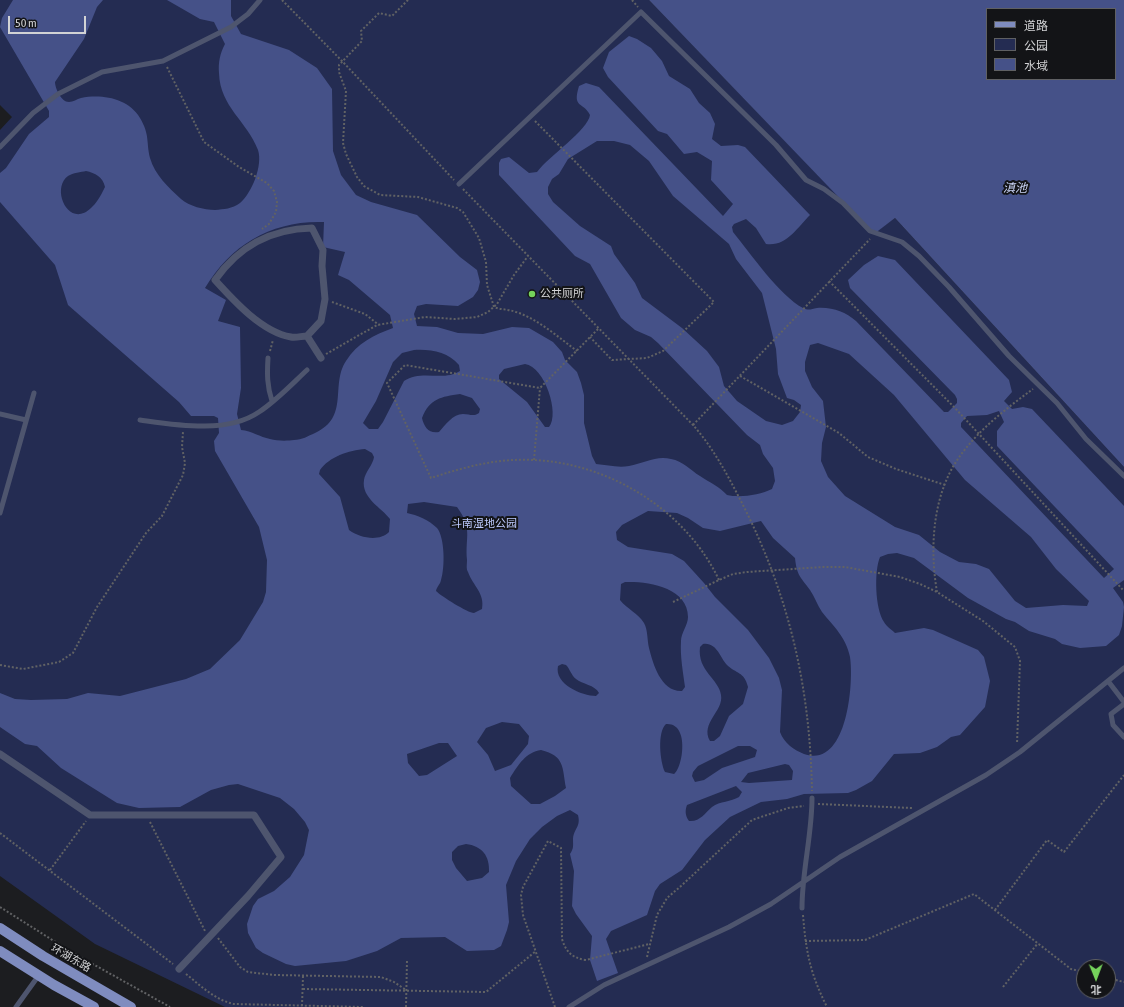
<!DOCTYPE html>
<html>
<head>
<meta charset="utf-8">
<style>
	body { margin:0 }
	#map { position:relative; width:1124px; height:1007px; overflow:hidden; background:#1c1d20; font-family:"Asap Condensed","Noto Sans SC",sans-serif }
	canvas { display:block }
	.legend { position:absolute; left:986px; top:8px; width:130px; height:72px; box-sizing:border-box; background:#131417; border:1px solid #5f6063; margin:0; padding:5px 7px; list-style:none; font-size:12px; color:#d2d3d5 }
	.legend li { display:flex; align-items:center; gap:8px; height:20px }
	.legend b { width:20px; border:1px solid #5f6063 }
	.north { position:absolute; left:1076px; top:959px; width:40px; height:40px; box-sizing:border-box; background:#131417; border:1px solid #5f6063; border-radius:50%; rotate:179deg; font-size:11px; font-weight:700; line-height:16px; text-align:center; color:#d2d3d5 }
	.north::after { content:''; display:block; margin:auto; width:14px; height:18px; background:#75d25b; clip-path:polygon(50% 0,100% 100%,50% 72%,0 100%) }
	.scale { position:absolute; left:8px; top:16px; width:78px; height:18px; box-sizing:border-box; border:2px solid #d2d3d5; border-top:0; padding-left:5px; font-size:12px; line-height:14px; white-space:nowrap; color:#d2d3d5; -webkit-text-stroke:3px #131417; paint-order:stroke }
</style>
</head>
<body>
<div id="map">
<canvas width="1124" height="1007"></canvas>
<ul class="legend">
<li><b style="height:5px;background:#7f8cbf"></b>道路</li>
<li><b style="height:11px;background:#242c52"></b>公园</li>
<li><b style="height:11px;background:#455188"></b>水域</li>
</ul>
<div class="north">北</div>
<div class="scale">50 m</div>
</div>
<script>
const ctx = document.querySelector('canvas').getContext('2d');
ctx.lineJoin = 'round';
function paint(path, color) { ctx.fillStyle = color; ctx.fill(path, 'evenodd'); }
function stroke(path, color, width, dash) { ctx.strokeStyle = color; ctx.lineWidth = width; ctx.lineCap = dash ? 'butt' : 'round'; ctx.setLineDash(dash || []); ctx.stroke(path); }
function drawText(font, color, halo, rows, align = 'center') {
  ctx.font = font + ' "Asap Condensed","Noto Sans SC",sans-serif'; ctx.lineWidth = 4; ctx.setLineDash([]); ctx.textBaseline = 'middle'; ctx.strokeStyle = halo; ctx.fillStyle = color; for (const [text, x, y, turn = 0] of rows) {
    ctx.save(); ctx.translate(x, y); ctx.rotate((+turn || 0) * Math.PI / 180); ctx.textAlign = isNaN(turn) ? turn : align; if (halo) ctx.strokeText(text, 0, 0); ctx.fillText(text, 0, 0); ctx.restore();
  }
}
const green = new Path2D(`
	M0 0H649L874 233 895 218 1124 467V1007H225L95 944 0 876V130L12 117 0 105ZM1084 967H1108V991H1084Z`);
const water = new Path2D(`
	M13 0H103L97 7 84 39 55 82C55 88 61 102 69 102 73 102 77 99 81 98 102 94 128 98 140 118 150 135 146 141 150 158 155 175 168 187 181 199 189 206 204 210 215 210 224 209 232 209 240 203 252 193 263 165 258 150 247 121 220 107 219 73 218 63 220 53 225 44L214 22 200 19 167 0H231V16L241 34 289 50 317 68 332 89 333 151 341 175 356 195 371 202 417 215 460 257 477 270 480 282 478 290 473 297 458 306 426 304 417 306 414 314 417 326 437 327 458 333 483 334 512 327 529 328 553 342 562 352 565 360 577 372 581 383 584 395V423L592 456 596 464C607 465 618 468 629 466 644 463 657 455 671 459 683 461 690 470 700 476 709 482 720 487 727 495 740 498 760 495 772 489L775 481 773 468 763 454 760 445 747 435 658 343 651 337 635 330 621 318 590 264 575 256 499 175V163L501 159 509 157 529 173 537 172C549 156 588 130 590 115 583 101 572 109 579 86L586 83 599 87 723 216 733 204 711 180 712 161 697 152 684 154 667 134 658 131 608 77 603 68 609 52 629 36 637 39 651 48 662 61 669 76 690 89 699 103 710 113 715 124 712 139 721 146 738 145 745 147 810 215C797 228 786 247 766 244L756 228 746 219 734 224 732 227 733 232C750 253 780 296 803 308 809 311 811 309 817 308 833 307 845 312 856 321L944 412H948L957 403V399L955 395 850 288 848 280 864 265 878 256 895 260 1009 380 1012 392 1004 401 1012 409 1023 407 1032 409 1124 506V580L1113 588 1123 602 1124 607 1122 626 1119 635 1106 646 1080 648 1062 644 1055 639 1029 631 1015 622 1006 619 968 598 914 558 897 553 888 554 880 557C874 571 875 609 884 622 886 626 892 630 895 633L924 628 933 630 978 650 984 657 990 681 985 707 960 735 951 737 937 747 920 753 894 754 872 781 856 790 848 793 804 794 787 799 761 802 730 817 705 840 682 870 660 884 655 891 647 915 611 931 606 939 618 973 597 981 590 960 592 936 576 914 572 906 574 871 570 854C574 848 573 846 573 839 574 828 581 827 578 815L570 810 557 816 542 827 530 839 516 861 506 885 509 922 507 930 501 946 494 950 467 951 445 937 401 938 377 951 346 961 295 966 286 964 263 953 256 948 248 933 247 924 253 906 258 899 274 891 290 877 304 855 309 830 305 822 294 809 280 798 238 784 229 785 211 790 180 807 139 808 117 803 61 768 37 746 25 744 0 727V693L15 699 31 700 67 699 88 693 120 696 186 679 210 669 240 640 263 602 266 592 267 560 259 527 215 451 214 441 219 433 218 418 214 416H191L179 402 68 305 55 265 0 202V173L6 168 29 134 49 117V111L0 27 2 18ZM597 141H614L630 145 649 161 673 196 729 244 736 259 762 293 776 349 778 374 787 398 794 400 801 405 800 412 793 421 782 425 766 421 737 401 724 386 719 367 707 351 682 328 642 298 635 283 614 254 611 246 580 226 553 202 548 194V187L552 179 559 174 568 159ZM86 171C95 173 103 177 105 187 77 247 47 191 68 176 73 173 81 172 86 171ZM324 222 323 247 345 252 338 275 349 280 390 315 393 328C374 335 357 343 346 361 330 385 350 417 315 433 308 436 302 440 294 440 287 441 277 441 270 439 260 437 252 431 241 430L237 414 241 388 240 327 218 321 226 300 205 288C231 244 273 220 324 222ZM818 343 849 354 894 395 965 480 1031 537 1056 569 1089 601 1087 606 1063 605 1026 608 1015 601 989 569 976 564 959 562 940 552 919 535 895 527 845 496 828 477 821 461 822 443 826 427 823 401 812 387 805 371V362L810 345ZM414 350C431 349 448 352 459 365L460 371C443 382 422 369 404 381L383 422 378 429H369L363 423 376 401 393 362 402 353ZM525 364C545 367 560 414 549 427H545L527 402 499 379V375L504 369ZM460 394 472 398 480 409 479 413C473 417 470 414 463 414 453 414 445 425 439 432 429 434 424 427 422 418 430 398 441 397 460 394ZM999 411 1004 422 997 431V446L1114 569 1104 578 961 427V423L967 416 987 415ZM365 449 372 453 374 457C373 465 365 472 364 480 361 498 382 508 390 519L389 532C379 542 360 538 349 530L340 497 319 474 320 470C329 457 349 450 365 449ZM424 502 457 507C473 529 465 536 467 560 467 564 466 569 468 572 473 586 485 593 482 609L474 613C468 613 441 596 436 591 437 586 440 585 441 580 445 568 445 538 437 528 429 520 417 515 407 513L408 504ZM648 511 677 513 688 518 703 528 720 531 761 521 773 538 795 558C797 576 800 576 810 590 815 597 817 605 822 612 834 627 846 637 850 657 854 684 847 769 804 754 794 750 784 743 780 732L782 690 779 678 769 658 748 630 715 597 704 583 684 561 672 554 628 547 617 540 616 532 622 525ZM625 582C647 581 688 587 688 617 688 625 681 633 681 641 680 656 683 672 685 687L682 691C661 692 653 664 649 648 647 640 648 630 644 623 638 613 627 609 620 600L621 584ZM703 644C717 642 720 658 727 665 736 674 744 671 748 687L743 704 729 716 720 736 714 741H710C700 723 724 711 721 695 719 679 697 671 700 647ZM562 664 566 665C570 669 571 675 576 679 582 684 595 685 599 693L596 696C582 696 554 684 558 666ZM502 722 519 724 529 736 528 744 511 765 495 771 488 755 477 742 486 728ZM666 724C690 722 683 768 674 774L665 772C660 762 657 732 666 724ZM439 743H448L457 756 427 775 419 776 408 763 407 754ZM738 746H750L757 750 755 757 722 768 704 780 695 782 692 776 693 772 698 766ZM541 750C565 756 562 767 566 788L555 796 540 804H531L511 786 510 778C518 765 526 752 541 750ZM785 764 789 765 793 771 792 780 749 783 741 782 748 773ZM736 786 742 792 739 797C731 802 720 801 712 807 705 813 700 822 689 821 685 816 685 810 687 805ZM466 844C482 846 490 856 489 872L482 878 467 881 456 868 452 860V852L458 846Z
	M649 0H1124V467L895 218 874 234ZM987 9H1115V79H987Z`);
const path = new Path2D(`
	M282 0 342 61 454 180
	M408 0 392 16 379 13 361 31 362 41 339 65V72L346 91 343 143 346 154 357 177 364 186 380 195 418 197 457 208 463 212 479 238 486 262 487 285 494 307C501 310 508 309 516 312 538 319 558 337 577 351
	M632 0 638 7
	M167 67 204 142 239 167 267 183 274 191 277 202 276 212 269 224 262 229
	M535 121 714 302 663 351 647 358 612 360 590 337
	M463 189 693 425C715 450 729 478 744 507 790 599 810 688 812 791
	M829 281 955 408 1124 591
	M332 302 365 314 379 325
	M598 329 540 388 405 365 387 383 431 478C464 467 498 458 533 460 609 463 686 510 719 580
	M270 351 273 340
	M326 354 377 325 425 317 455 319 477 317 488 312 497 304 514 275 528 256
	M740 376 839 433 868 457 896 469 945 485
	M693 425 870 239
	M534 460 540 388
	M937 592C930 551 932 502 954 465 973 434 1004 410 1033 389
	M673 602 719 580 733 574 747 572 823 567H845L900 577 920 584 937 592 983 621 1015 647 1020 661 1017 744
	M0 665 23 669 59 662 73 653 97 607 146 533 162 516 183 475 185 463 182 447 183 432
	M818 804 912 808
	M150 822 205 931
	M0 833 173 964
	M50 870 86 821
	M0 907 73 953 170 1007
	M995 910 1047 840 1064 852 1124 775
	M803 915C806 952 810 973 827 1007
	M218 938 240 967 248 972 274 975 381 977 394 982 406 990
	M805 941 865 940 974 894 1071 969 1084 972
	M647 957 657 915 667 898 681 886 752 820 788 808 804 806
	M186 974C201 986 215 1000 234 1004L364 1007
	M1108 978 1124 982
	M1003 987 1038 943
	M303 989 486 992 536 951
	M302 1006 303 976
	M406 1007 407 960
	M555 1007 523 915 521 895 523 887 548 841 561 848 562 939C566 952 572 958 586 960L649 944`);
const service = new Path2D(`
	M0 147 33 113 58 94 102 72 163 61 231 27 248 14 260 0
	M459 184 641 12 776 145 806 180 824 189 843 203 870 231 902 242 919 256 949 287 1009 356 1057 403 1086 439 1124 476
	M268 358C267 374 267 386 272 401
	M0 414 26 420
	M140 420C176 425 227 434 259 412 276 401 292 384 307 370
	M0 513 34 393
	M1108 681 1124 702
	M1124 704 1111 714 1113 725 1124 737
	M802 908C802 871 812 835 812 798
	M16 1007 39 975
	M569 1007 604 985 729 927 771 904 840 857 986 775 1020 752 1124 668`);
const pedestrian = new Path2D(`
	M307 336 321 321 325 299 322 266 323 250 312 228C270 229 239 246 215 280 234 301 262 332 291 337 296 338 302 336 307 336L321 358
	M0 754 90 815H254L281 857 248 896 179 969`);
const primary = new Path2D(`
	M0 928 43 956 131 1007
	M0 951 54 985 94 1007`);
const markers = [
	[532,294,4,"#75d25b"]
];
const poiNames = [
	["公共厕所",540,294]
];
const parkNames = [
	["斗南湿地公园",484,524]
];
const streetNames = [
	["环湖东路",71,958,30]
];
const waterNames = [
	["滇池",1015,188]
];
paint(green, '#242c52');
paint(water, '#455188');
stroke(path, '#616264', 2, [2, 2]);
stroke(service, '#4e556e', 5);
stroke(pedestrian, '#4e556e', 7);
stroke(primary, '#7f8cbf', 10);
for (const [x, y, r, color] of markers) { const dot = new Path2D(); dot.arc(x, y, r, 0, 2 * Math.PI); ctx.fillStyle = color; ctx.fill(dot); stroke(dot, '#131417', 1.5); }
drawText('11px', '#d2d3d5', '#131417', poiNames, 'left');
drawText('11px', '#bcc9fc', '#131417', parkNames);
drawText('11px', '#d2d3d5', '#131417', streetNames);
drawText('italic 12px', '#ccd6f8', '#131417', waterNames);
</script>
</body>
</html>
